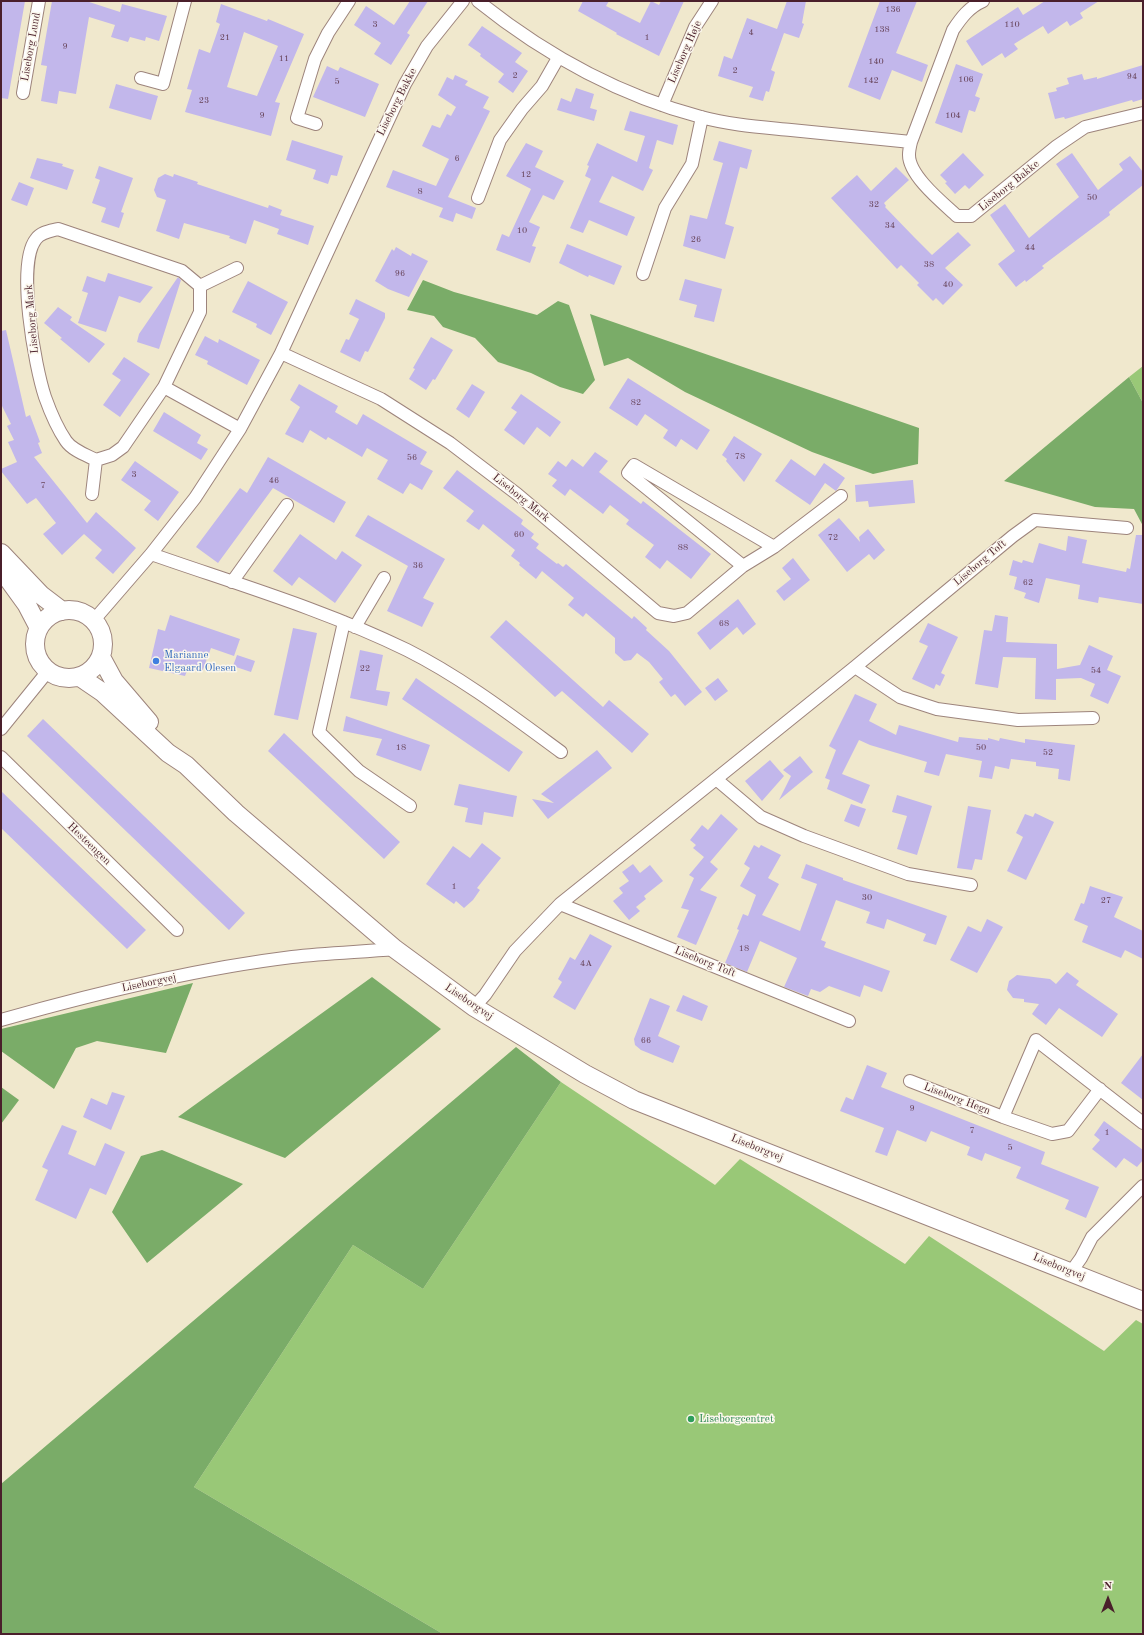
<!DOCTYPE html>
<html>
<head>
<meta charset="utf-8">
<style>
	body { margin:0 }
	#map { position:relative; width:1144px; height:1635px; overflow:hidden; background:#f0e8cd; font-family:"Old Standard TT",serif }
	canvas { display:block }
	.frame { position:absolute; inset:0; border:2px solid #4a1f2b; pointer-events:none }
	.north { position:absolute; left:1088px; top:1579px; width:40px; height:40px; -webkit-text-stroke:3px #fbf7ec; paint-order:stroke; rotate:0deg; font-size:11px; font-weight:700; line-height:16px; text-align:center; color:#4a1f2b }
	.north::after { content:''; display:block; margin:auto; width:14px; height:18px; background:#4a1f2b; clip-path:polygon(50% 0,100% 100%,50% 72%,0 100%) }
</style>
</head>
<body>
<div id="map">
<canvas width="1144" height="1635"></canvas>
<div class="frame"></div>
<div class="north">N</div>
</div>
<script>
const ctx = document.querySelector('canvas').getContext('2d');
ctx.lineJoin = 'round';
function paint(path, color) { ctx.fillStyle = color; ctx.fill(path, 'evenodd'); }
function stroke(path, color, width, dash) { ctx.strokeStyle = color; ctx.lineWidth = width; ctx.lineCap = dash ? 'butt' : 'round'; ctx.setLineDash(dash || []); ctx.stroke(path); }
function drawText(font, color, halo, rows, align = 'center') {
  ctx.font = font + ' "Old Standard TT",serif'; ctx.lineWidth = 3; ctx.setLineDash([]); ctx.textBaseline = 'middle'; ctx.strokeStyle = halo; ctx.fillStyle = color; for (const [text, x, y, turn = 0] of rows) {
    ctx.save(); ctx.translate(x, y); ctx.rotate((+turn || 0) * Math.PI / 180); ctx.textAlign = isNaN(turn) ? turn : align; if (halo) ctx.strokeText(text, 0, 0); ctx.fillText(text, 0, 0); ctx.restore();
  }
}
const green = new Path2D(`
	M1143 366V403L1129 377Z
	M561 1082 715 1185 740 1159 905 1264 929 1236 1104 1351 1136 1320 1143 1324V1634H443L194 1487 353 1245 423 1289Z`);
const forest = new Path2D(`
	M423 280 454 292 537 315 558 301 569 305 595 380 583 394 560 387 531 373 498 362 475 338 443 327 434 316 407 310Z
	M590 314 919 428 918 464 873 474 812 452 685 392 628 358 604 366Z
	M1129 377 1143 403V526L1134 509 1095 507 1004 481Z
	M372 977 441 1029 285 1158 178 1117Z
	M193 983 166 1053 97 1041 76 1048 54 1089 1 1051V1029Z
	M516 1047 561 1082 423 1289 353 1245 194 1487 443 1634H1V1484Z
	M1 1087 19 1100 1 1124Z
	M162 1150 243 1184 147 1263 112 1212 141 1156Z`);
const building = new Path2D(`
	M1 1H25L8 99 1 98Z
	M52 1H86L120 12 122 4 167 16 159 41 146 37 145 41 130 37 128 42 111 37 115 25 89 17 76 94 59 91 57 104 41 101 47 66 41 65Z
	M410 1H428L407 33 410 35 391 65 374 54 381 43 354 25 366 6 394 25Z
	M583 1H609L606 6 640 23 651 1 659 5 661 1H684L659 56 616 34 617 33 578 11Z
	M787 1H806L802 23 804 24 799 38 784 33 771 70 775 72 769 92 766 91 763 101 749 97 753 87 718 76 724 56 732 59 747 18 777 29Z
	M880 1H917L896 53 928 65 922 82 892 70 880 100 848 87Z
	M1045 1H1099L1080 13 1083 18 1070 26 1067 21 1048 34 1043 26 1014 44 1018 49 1005 58 1002 53 982 66 966 41 1018 7 1023 15Z
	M221 4 267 21 268 19 304 34 275 102 280 103 271 136 185 112 192 90 187 89 199 49 210 53 220 24 216 22ZM244 32 278 46 257 96 227 87Z
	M482 26 522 53 515 62 528 71 513 93 498 82 504 74 480 56 481 54 468 45Z
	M956 64 983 74 975 96 980 98 975 112 969 110 962 133 935 123Z
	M1143 65V99L1133 102 1132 100 1065 119 1064 117 1055 119 1048 93 1057 91 1056 88 1069 84 1067 78 1082 74 1084 80 1097 77V79Z
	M327 66 338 71 340 67 379 84 365 117 313 97Z
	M455 75 468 81 465 85 489 97 483 108 490 111 448 197 476 208 472 219 456 213 453 222 439 217 443 208 386 187 393 170 436 186 449 159 422 146 432 125 440 128 447 114 451 116 456 107 438 95 447 77 453 80Z
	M116 84 158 96 151 120 109 108Z
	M576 88 594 94 590 108 597 110 594 121 557 110 561 98 571 102Z
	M630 111 678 125 673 145 657 140 649 168 653 170 643 191 612 176 599 202 635 217 627 236 589 220 583 233 570 228 591 179 585 176 589 166 587 165 597 143 637 162 645 136 624 130Z
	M292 140 343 156 337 176 331 175 328 184 313 179 316 170 286 160Z
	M719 141 752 150 747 169 740 167 725 224 734 227 725 259 683 246 690 215 707 219 723 163 713 160Z
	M526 143 543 151 535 167 564 181 554 200 543 195 529 222 540 227 532 246 536 247 530 263 496 250 502 234 509 237 531 189 506 176Z
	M963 153 984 175 969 189 965 185 955 194 945 183 947 182 940 175Z
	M1072 153 1098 190 1123 170 1119 164 1130 156 1143 172V185L1109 212 1110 215 1042 266 1044 268 1026 282 1025 280 1016 287 998 264 1015 251 990 215 1005 204 1029 238 1079 197 1056 164Z
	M37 158 63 164 62 166 74 170 67 190 30 178Z
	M99 166 133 178 121 212 124 213 119 228 101 222 106 208 92 203 100 180 95 178Z
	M896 167 909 180 884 203 886 206 885 207 914 237 932 255 958 232 971 245 945 268 963 285 943 305 936 298 933 301 917 285 919 283 901 265 897 269 831 198 857 175 871 191Z
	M165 174 173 177 174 174 198 182 197 184 268 208 269 205 282 210 280 215 314 226 308 245 277 234 279 229 254 220 246 244 229 238 230 236 184 223 179 239 156 231 166 200 157 197 154 190 158 178Z
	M19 182 34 188 27 206 11 200Z
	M567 244 622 266 614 285 589 275 588 277 559 263Z
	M396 247 411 256 412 253 428 261 409 297 388 289 375 281 392 249 394 251Z
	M108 273 153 287 140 303 119 296 106 332 78 323 88 293 82 291 87 276 105 282Z
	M178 277 181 280 159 349 137 342 139 334Z
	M685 279 722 289 714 322 694 317 697 305 679 300Z
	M248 281 288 302 271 335 256 327 257 324 232 312Z
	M356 299 385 313V318L368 352 365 351 360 362 340 352 346 339 349 340 359 319 349 314Z
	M58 307 72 317 70 320 105 344 89 363 60 339 62 338 44 323Z
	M6 330 26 417 30 415 40 442 38 443 42 453 34 457 87 523 96 512 136 548 113 574 95 558 102 550 84 534 62 555 43 534 56 523 36 498 27 504 1 471V469L17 462 8 442 14 440 7 426 11 424 1 404V331Z
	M205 336 218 343 219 339 260 360 247 385 207 364 208 361 195 355Z
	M431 337 453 350 435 380 433 379 426 390 409 379 415 369 413 368Z
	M124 357 150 374 120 417 103 405 121 380 112 374Z
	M628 378 710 430 697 450 681 439 676 447 663 438 668 430 645 414 637 426 609 408Z
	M299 384 338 406 335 412 357 425 363 414 427 452 420 464 433 471 422 490 410 483 403 494 377 479 388 460 367 448 362 457 328 437 326 440 310 430 303 443 285 434 300 407 290 400Z
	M472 384 485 392 469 418 456 409Z
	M521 394 561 422 550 437 537 427 524 445 504 430 517 412 511 408Z
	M164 412 201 435 197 443 208 449 201 460 153 431Z
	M734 436 762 454 744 482 726 461 727 459 722 455Z
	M595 452 608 461 599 472 641 504 643 501 711 554 691 579 667 560 660 569 645 557 654 545 626 524 629 520 610 505 603 514 570 489 565 496 552 486 557 480 548 474 558 461 566 467 572 459 583 467Z
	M268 457 346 502 334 523 273 488 218 563 196 547 240 488 247 493Z
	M791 459 815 476 824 463 845 478 836 491 825 483 810 505 775 481Z
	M135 461 179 492 158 521 144 510 151 501 121 480Z
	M457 470 523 520 521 524 534 534 531 538 539 544 536 548 557 564 558 563 563 567 566 564 632 619 634 616 647 628 646 630 669 651 702 692 685 706 675 694 671 697 659 682 663 679 649 662 637 653 631 660 624 661 615 653V638L586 613 583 617 568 605 574 598 542 571 536 579 519 565 520 563 511 556 515 550 483 524 479 530 466 521 474 511 443 488Z
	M913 480 915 503 869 507 868 501 856 502 855 485Z
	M368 515 445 559 423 598 434 603 422 627 387 611 408 566 355 536Z
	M839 518 860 542 859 537 868 529 885 550 874 560 869 554 847 572 818 535Z
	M300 534 336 560 342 551 362 565 335 603 299 577 292 586 273 571Z
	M1136 535H1143V604L1099 597 1098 603 1078 599 1080 585 1046 578 1039 603 1024 598 1026 593 1014 589 1017 577 1009 575 1013 560 1022 563 1023 560 1033 563 1039 543 1066 551 1068 536 1087 540 1082 563 1126 572 1127 568 1130 569Z
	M793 558 810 580 784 601 776 591 791 579 782 568Z
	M738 599 756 624 743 635 737 627 710 650 697 633Z
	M170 615 240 639 234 656 211 648 202 672 188 668 185 676 149 668 158 629 165 631Z
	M995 615 1008 617 1006 642 1057 644V669L1080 665 1089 645 1113 656 1107 670 1121 676 1108 704 1090 696 1095 684 1081 678 1056 679V700L1035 699 1036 658 1003 657 998 688 975 684 984 630 992 631Z
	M506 620 603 707 609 700 649 734 632 753 562 691 555 697 490 637Z
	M928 623 958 637 941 673 945 675 940 686 936 684 934 689 912 679 928 646 919 642Z
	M293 628 317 633 298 720 274 715Z
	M360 650 383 655 376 690 390 692 387 706 350 698Z
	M237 655 255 661 251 672 233 666Z
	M416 678 523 752 509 772 402 699Z
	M718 678 728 691 715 701 705 688Z
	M855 694 877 704 869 721 896 735 899 725 958 742 959 737 988 740V738L999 741 1000 738 1025 743V739L1075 745 1070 781 1058 779 1059 769 1036 766V762L1011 759 1009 769 995 766 992 779 979 777 982 761 946 754 939 776 924 772 927 762 870 745 859 740 842 774 870 785 862 804 827 789 830 780 825 778 836 750 829 746Z
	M346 716 430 745 421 771 376 755 382 739 343 731Z
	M43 719 245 913 229 930 27 736Z
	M284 733 400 842 384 859 268 751Z
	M597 750 612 768 548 819 532 799 554 803 541 794Z
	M800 756 813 772 779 800 791 776 783 770Z
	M770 760 784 776 762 801 745 781Z
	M459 784 517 796 513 817 484 812 482 825 465 822 468 808 454 805Z
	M1 791 146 930 127 949 1 828Z
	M897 795 932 806 917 855 897 849 907 816 892 812Z
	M851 804 866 809 859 827 844 821Z
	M968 806 991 810 982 860 975 859 972 870 957 868Z
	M1035 813 1054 822 1026 880 1007 871 1023 837 1016 833 1025 814 1033 817Z
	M721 814 738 829 710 862 718 869 700 890 717 897 696 945 677 937 689 910 681 908 694 878 689 875 704 857 693 848 696 845 690 840 702 825 708 830Z
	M482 843 501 858 477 888 480 890 473 900 464 908 456 901 454 904 426 884 453 846 470 858Z
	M754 845 759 848 761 845 781 855 768 878 779 884 762 915 800 931 817 884 801 878 806 864 843 878V880L947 916 936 945 923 941 926 934 887 919 884 929 866 923 870 912 836 900 821 940 826 942 824 947 890 971 882 992 864 985 860 997 829 986 820 992 811 989 808 996 784 987 797 958 760 941 747 972 725 963 739 930 737 929 743 914 748 916 756 895 740 886 750 868 744 864Z
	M633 864 640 873 650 865 663 881 644 896 646 899 636 907 640 911 629 920 613 901 623 893 619 888 629 881 622 872Z
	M1090 886 1123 897 1114 917 1143 931V959L1125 950 1121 958 1082 942 1088 926 1074 920 1081 903 1084 904Z
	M987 919 1003 927 977 973 950 960 968 926 981 932Z
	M590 934 612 946 575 1010 553 997 562 982 558 979 570 957 575 960Z
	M1067 972 1079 981 1076 985 1118 1014 1102 1037 1059 1008 1046 1025 1032 1014 1039 1004 1024 1002V999L1013 998 1007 990 1009 981 1017 975 1050 979 1056 984Z
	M683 995 708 1006 702 1021 676 1011Z
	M650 998 670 1006 658 1036 680 1046 673 1063 641 1050 635 1045 634 1039Z
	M1143 1054V1100L1121 1083Z
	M867 1065 887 1073 881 1087 1045 1152 1041 1164 1099 1187 1086 1218 1065 1209 1069 1200 1016 1178 1021 1167 985 1153 982 1161 967 1155 970 1147 931 1131 926 1142 897 1130 887 1156 875 1152 884 1128 840 1111 846 1097 853 1100Z
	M112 1092 125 1096 111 1130 83 1117 91 1098 107 1105Z
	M1104 1121 1143 1150V1160L1137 1167 1124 1158 1116 1168 1092 1149 1100 1140 1094 1135Z
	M62 1125 77 1131 68 1154 95 1166 105 1143 125 1152 106 1195 90 1188 76 1219 35 1200 48 1170 42 1167Z`);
const street = new Path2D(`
	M478 1C544 54 618 95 701 117 730 125 761 127 791 130 831 134 871 138 911 142
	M983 1C969 7 961 18 953 30L911 142C910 146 909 151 909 155 909 176 943 203 957 216H971L1057 146 1085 127 1143 113
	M141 78 163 84 185 1
	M23 93 39 1
	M662 105 695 27 712 1
	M316 124 297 118 315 59 328 33 349 1
	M478 198 500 140 522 109 542 86 558 58
	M643 274 665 208 692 164 702 117
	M200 286 237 268
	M281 353 381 399 450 443 517 494 658 613 674 616 687 613 743 566 774 547 841 496
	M164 387 123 447 112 455 96 460C86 455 72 450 66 441 57 428 50 411 45 397 35 367 16 264 36 239 41 232 50 231 58 229L182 271 200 286V312L164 387 240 429
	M92 494 96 460
	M151 554C237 584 325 610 407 650 461 677 512 716 561 752
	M743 566 628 473 634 465 774 547
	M232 582 287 505
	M94 620 151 554 195 498 240 429 281 353 405 84 427 46 463 1
	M344 622 319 732 359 771 410 806
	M355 627 384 578
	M855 667 900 697 937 709 1018 720 1093 718
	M1 729 48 671
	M1 757 177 930
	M716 779 855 667 1013 536 1035 520 1127 528
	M560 904 716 779 761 817 804 836 908 874 971 885
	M474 1007 485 995 515 951 560 904 849 1021
	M1 1020C96 993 194 969 292 957 326 953 361 952 395 949
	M910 1081 1003 1117
	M1100 1089 1068 1131 1052 1134 1003 1117 1036 1040 1143 1123
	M1071 1272 1081 1258 1092 1237 1143 1186`);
const secondary = new Path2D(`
	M1 553 41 595 62 611
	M1 569 27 605 39 628
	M35 644a34 34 0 1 1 68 0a34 34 0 1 1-68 0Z
	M101 657 114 681 149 722
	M80 677 102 692 168 753 186 765 236 813 395 949 474 1007 585 1074 634 1100 1143 1301`);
const markers = [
	[156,661,4,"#3f7fe0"],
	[691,1419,4,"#2e9e5b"]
];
const numberNames = [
	["136",893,10],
	["3",375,25],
	["110",1012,25],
	["138",882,30],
	["4",751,33],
	["21",225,38],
	["1",647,38],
	["9",65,47],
	["11",284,59],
	["140",876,62],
	["2",735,71],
	["2",515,76],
	["94",1132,77],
	["106",966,80],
	["142",871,81],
	["5",337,82],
	["23",204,101],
	["9",262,116],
	["104",953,116],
	["6",457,159],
	["12",526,175],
	["8",420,192],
	["50",1092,198],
	["32",874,205],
	["34",890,226],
	["10",522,231],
	["26",696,240],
	["44",1030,248],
	["38",929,265],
	["96",400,274],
	["40",948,285],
	["82",636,403],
	["78",740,457],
	["56",412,458],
	["3",134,475],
	["46",274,481],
	["7",43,486],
	["60",519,535],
	["72",833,538],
	["88",683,548],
	["36",418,566],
	["62",1028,583],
	["68",724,624],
	["22",365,669],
	["54",1096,671],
	["18",401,748],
	["50",981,748],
	["52",1048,753],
	["1",454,887],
	["30",867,898],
	["27",1106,901],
	["18",744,949],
	["4A",586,964],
	["66",646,1041],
	["9",912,1109],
	["7",972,1131],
	["1",1107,1133],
	["5",1010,1148]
];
const streetNames = [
	["Liseborg Lund",31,47,-80],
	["Liseborg Høje",685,52,-66],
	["Liseborg Bakke",397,102,-63],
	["Liseborg Bakke",1009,186,-39],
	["Liseborg Mark",32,319,-95],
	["Liseborg Mark",521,498,39],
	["Liseborg Toft",980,563,-40],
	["Hesteengen",89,844,44],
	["Liseborg Toft",705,962,22],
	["Liseborgvej",149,983,-12],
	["Liseborgvej",469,1002,34],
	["Liseborg Hegn",957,1099,21],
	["Liseborgvej",757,1148,22],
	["Liseborgvej",1059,1267,22]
];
const shopNames = [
	["Marianne",164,655],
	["Elgaard Olesen",164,668]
];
const leisureNames = [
	["Liseborgcentret",699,1419]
];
paint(green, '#99c877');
paint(forest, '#7aac68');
paint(building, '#c2b7eb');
stroke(street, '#9d847c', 14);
stroke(secondary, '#9d847c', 20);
stroke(street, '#fff', 12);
stroke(secondary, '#fff', 18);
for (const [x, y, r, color] of markers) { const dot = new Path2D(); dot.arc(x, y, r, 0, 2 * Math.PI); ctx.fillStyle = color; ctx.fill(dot); stroke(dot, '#fbf7ec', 1.5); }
drawText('9px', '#68455b', null, numberNames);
drawText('11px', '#4a1f2b', '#fbf7ec', streetNames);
drawText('11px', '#366cbe', '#fbf7ec', shopNames, 'left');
drawText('11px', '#27864d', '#fbf7ec', leisureNames, 'left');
</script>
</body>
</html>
